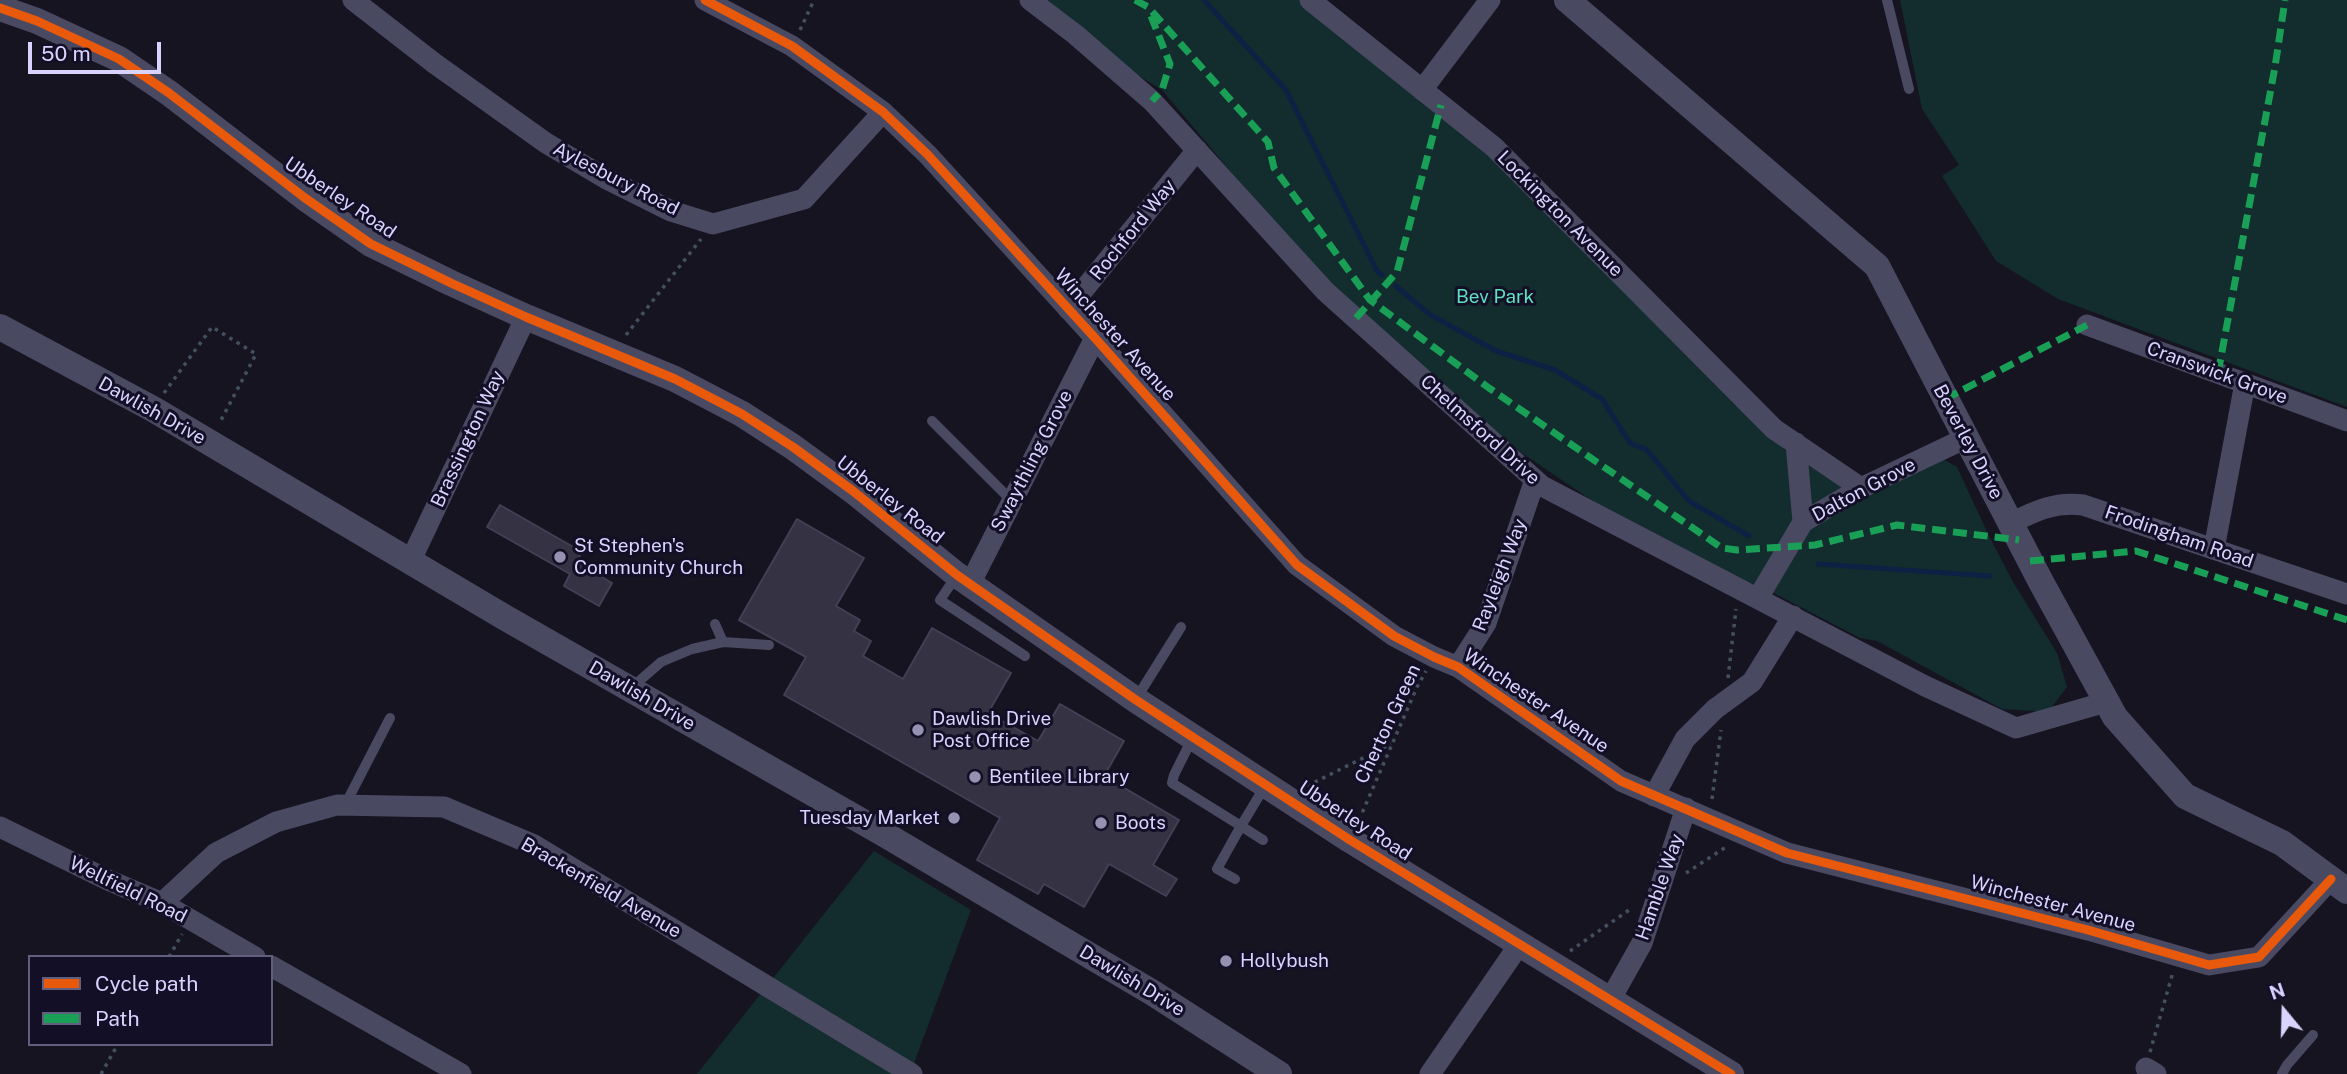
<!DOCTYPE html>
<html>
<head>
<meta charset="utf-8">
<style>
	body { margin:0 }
	#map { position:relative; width:2347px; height:1074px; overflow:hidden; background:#161421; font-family:"Public Sans",sans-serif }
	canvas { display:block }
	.legend { position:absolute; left:28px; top:955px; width:245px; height:91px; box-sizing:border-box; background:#130f26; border:2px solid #625e7d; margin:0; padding:9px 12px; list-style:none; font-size:21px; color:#d9d4ff }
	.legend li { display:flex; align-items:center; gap:14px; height:35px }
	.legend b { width:35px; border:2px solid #625e7d }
	.north { position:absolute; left:2249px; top:976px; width:70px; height:70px; -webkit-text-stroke:5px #130f26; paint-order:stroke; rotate:341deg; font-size:19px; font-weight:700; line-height:28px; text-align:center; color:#d9d4ff }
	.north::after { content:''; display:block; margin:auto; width:24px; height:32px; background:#d9d4ff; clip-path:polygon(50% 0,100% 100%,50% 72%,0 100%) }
	.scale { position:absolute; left:28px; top:42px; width:133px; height:32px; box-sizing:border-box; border:4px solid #d9d4ff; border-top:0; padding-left:9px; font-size:21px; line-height:24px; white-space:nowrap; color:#d9d4ff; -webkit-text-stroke:5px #130f26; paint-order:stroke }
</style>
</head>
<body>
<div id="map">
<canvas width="2347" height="1074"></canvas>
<ul class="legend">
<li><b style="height:9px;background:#e8590c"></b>Cycle path</li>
<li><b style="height:9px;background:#1a9f57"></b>Path</li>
</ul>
<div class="north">N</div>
<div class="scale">50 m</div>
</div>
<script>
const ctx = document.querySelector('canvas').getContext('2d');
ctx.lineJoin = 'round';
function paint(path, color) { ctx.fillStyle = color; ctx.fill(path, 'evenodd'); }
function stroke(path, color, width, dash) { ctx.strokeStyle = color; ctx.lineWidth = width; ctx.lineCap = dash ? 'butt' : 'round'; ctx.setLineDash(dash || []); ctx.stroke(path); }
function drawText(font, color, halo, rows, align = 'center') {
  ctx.font = font + ' "Public Sans",sans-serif'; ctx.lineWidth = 6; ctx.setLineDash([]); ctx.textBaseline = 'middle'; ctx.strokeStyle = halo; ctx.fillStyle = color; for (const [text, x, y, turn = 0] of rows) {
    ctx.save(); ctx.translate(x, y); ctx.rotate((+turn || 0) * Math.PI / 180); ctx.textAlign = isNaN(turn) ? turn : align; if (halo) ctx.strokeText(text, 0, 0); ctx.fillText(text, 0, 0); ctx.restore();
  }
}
const green = new Path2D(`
	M1048 0H1303L1449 116 1757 419 1786 451 1862 499 1941 458 1957 467 1989 536 2013 582 2057 653 2067 687 2048 712 2002 709 1877 641 1860 638 1764 588 1731 576 1597 504 1522 453 1440 386 1306 261 1162 90 1123 66Z
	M1900 0H2347V407L2058 299 1996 261 1942 176 1959 165 1922 109Z
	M874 851 971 910 910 1074H697Z`);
const stream = new Path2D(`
	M1204 0 1286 90 1377 271 1382 275
	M1396 286 1429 314 1496 351 1555 370 1602 399 1630 443 1647 450 1689 501 1749 536
	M1818 564 1990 576`);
const building = new Path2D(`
	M500 505 582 552 576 562 612 583 599 606 564 586 570 574 487 527Z
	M797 519 864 558 836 606 860 620 854 631 871 641 863 656 903 679 932 628 1011 673 988 713 1038 741 1060 704 1124 741 1104 776 1179 820 1153 865 1177 879 1166 896 1109 864 1084 907 1044 884 1038 894 977 860 1000 818 784 695 806 657 739 620Z`);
const path = new Path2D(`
	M800 30 814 0
	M626 335 701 239
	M164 393 212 327 256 354 219 424
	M1728 678 1736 609
	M1307 786 1391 744
	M1712 799 1721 730
	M1359 820 1417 687 1426 671
	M1686 873 1726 847
	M1570 951 1632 908
	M169 957 182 934
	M2150 1052 2173 972
	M101 1074 118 1044`);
const service = new Path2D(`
	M1887 0 1909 89
	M932 421 1012 501
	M957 575 940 600 1025 656
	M715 624 723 642
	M630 689 661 662 692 649 723 642 769 645
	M1136 699 1181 627
	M1193 737 1174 775 1172 783 1241 826 1265 786
	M345 805 390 718
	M1235 879 1217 869 1241 826 1263 840
	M2282 1074 2287 1065 2313 1035`);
const minor = new Path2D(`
	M353 0 434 63 546 143 605 178 671 211 713 224 804 199 883 112
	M705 0 792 46 883 112 928 155 1095 338 1297 565 1394 636 1434 657 1458 667 1621 781 1787 853 2088 930 2209 965 2259 957 2331 879
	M1030 0 1076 35 1152 101 1325 291 1542 486 1925 686 2016 728 2106 702
	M1310 0 1494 147 1774 429 1861 488
	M1422 90 1490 0
	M1068 309 1197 150
	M2087 325 2347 421
	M1796 443 1803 522
	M2011 523C2035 511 2056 501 2083 505L2347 594
	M2214 549 2245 383
	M410 562 526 317
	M970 584 1095 338
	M1758 598 1803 522 1861 488 1966 438
	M1458 667 1486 623 1535 480
	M1654 796 1685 739 1715 709 1752 682 1793 616
	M0 827 108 880 162 903 255 957
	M162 903 216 853 276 822 337 805 444 807 534 845 912 1074
	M271 966 461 1074
	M1610 1000 1642 943 1686 808
	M2146 1068 2156 1074
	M1430 1074 1519 945`);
const tertiary = new Path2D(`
	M1567 0 1877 266 2041 582 2115 717 2185 796 2282 843 2347 891
	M0 8 37 21 119 59 169 93 305 198 371 244 451 283 526 317 675 379 742 414 793 447 853 491 957 575 1136 700 1350 840 1731 1074
	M0 327 153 409 504 617 884 834 1153 993 1279 1074`);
const quiet = new Path2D(`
	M1135 0 1148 7 1268 142 1274 168 1370 300 1489 388 1722 548 1737 550 1815 545 1897 525 2019 540
	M1151 16 1170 64 1162 90 1152 101
	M1356 318 1397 272 1441 105
	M2218 373 2275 67 2285 0
	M1945 399 2087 325
	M2030 561 2136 551 2347 620`);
const cycleway = new Path2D(`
	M705 0 792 46 883 112 928 155 1095 338 1297 565 1394 636 1434 657 1458 667 1621 781 1787 853 2088 930 2209 965 2259 957 2331 879
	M0 8 37 21 119 59 169 93 305 198 371 244 451 283 526 317 675 379 742 414 793 447 853 491 957 575 1136 700 1350 840 1731 1074`);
const markers = [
	[560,557,7,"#9591b1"],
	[918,730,7,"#9591b1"],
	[975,777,7,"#9591b1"],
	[954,818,7,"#9591b1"],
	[1101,823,7,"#9591b1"],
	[1226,961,7,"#9591b1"]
];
const streetNames = [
	["Aylesbury Road",616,179,27],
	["Ubberley Road",340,198,34],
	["Lockington Avenue",1560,214,45],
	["Rochford Way",1133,230,-51],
	["Winchester Avenue",1115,335,48],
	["Cranswick Grove",2217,373,20],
	["Dawlish Drive",152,411,29],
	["Chelmsford Drive",1480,430,42],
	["Brassington Way",468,439,-65],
	["Beverley Drive",1968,442,62],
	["Swaythling Grove",1032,461,-63],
	["Dalton Grove",1864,490,-28],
	["Ubberley Road",890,500,38],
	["Frodingham Road",2179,537,19],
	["Rayleigh Way",1500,575,-69],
	["Dawlish Drive",642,696,30],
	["Winchester Avenue",1536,701,34],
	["Cherton Green",1388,724,-65],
	["Ubberley Road",1355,821,33],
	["Hamble Way",1660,887,-71],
	["Brackenfield Avenue",601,888,30],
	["Wellfield Road",128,890,26],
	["Winchester Avenue",2053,904,15],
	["Dawlish Drive",1132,981,31]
];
const parkNames = [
	["Bev Park",1495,297]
];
const poiNames = [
	["St Stephen's",574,546],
	["Community Church",574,568],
	["Dawlish Drive",932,719],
	["Post Office",932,741],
	["Bentilee Library",989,777],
	["Tuesday Market",940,818,"right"],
	["Boots",1115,823],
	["Hollybush",1240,961]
];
paint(green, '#132c2d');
stroke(stream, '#0d2144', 5);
paint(building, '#343243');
stroke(building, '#433f54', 2);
stroke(path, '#44505f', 3.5, [3.5, 5]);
stroke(service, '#4a4962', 10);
stroke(minor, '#4a4962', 21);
stroke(tertiary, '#4a4962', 26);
stroke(quiet, '#1a9f57', 7, [14, 7]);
stroke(cycleway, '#e8590c', 9);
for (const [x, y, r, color] of markers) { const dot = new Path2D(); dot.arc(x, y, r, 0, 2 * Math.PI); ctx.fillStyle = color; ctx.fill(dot); stroke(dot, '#130f26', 2.5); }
drawText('19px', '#d9d4ff', '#130f26', streetNames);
drawText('19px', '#5fe0c0', '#130f26', parkNames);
drawText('19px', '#d9d4ff', '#130f26', poiNames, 'left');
</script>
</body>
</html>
